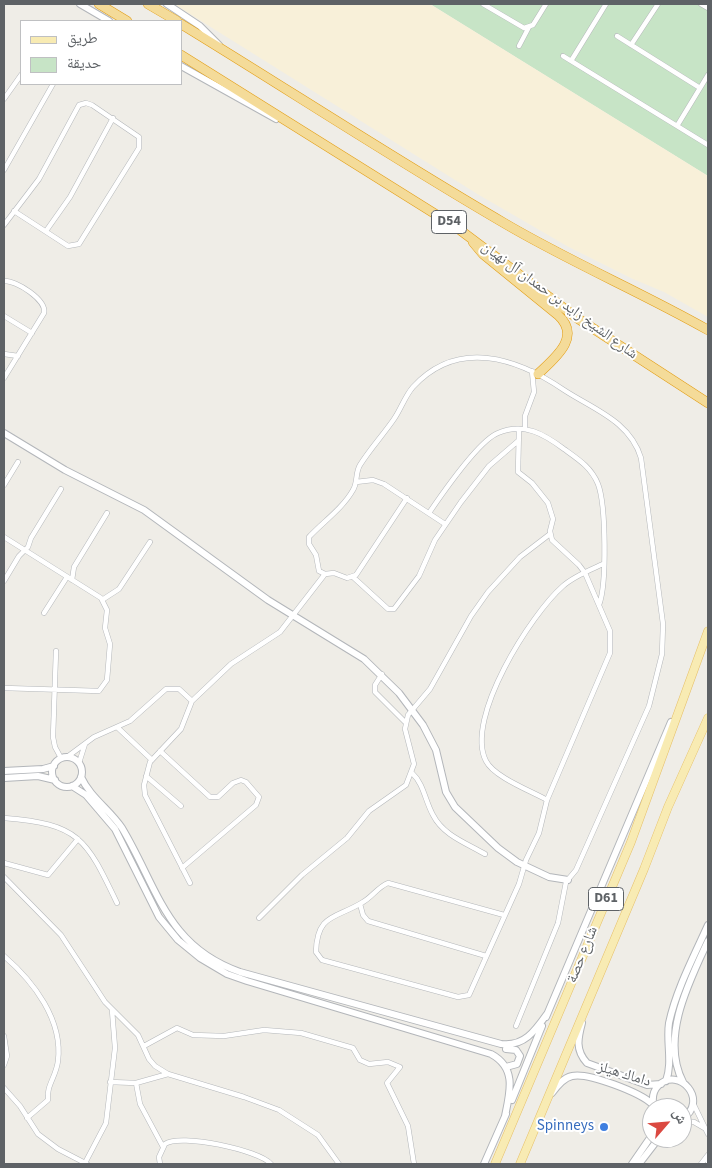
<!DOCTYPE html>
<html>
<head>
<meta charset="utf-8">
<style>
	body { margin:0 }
	#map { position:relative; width:712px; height:1168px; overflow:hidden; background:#efede7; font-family:"Source Sans 3","Noto Naskh Arabic",sans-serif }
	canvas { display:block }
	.frame { position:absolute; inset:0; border:5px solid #5e6266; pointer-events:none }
	.legend { position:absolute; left:20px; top:20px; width:162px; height:65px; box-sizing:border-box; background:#fff; border:1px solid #bfc0c2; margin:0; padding:6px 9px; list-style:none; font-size:15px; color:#5e6266 }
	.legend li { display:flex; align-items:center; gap:10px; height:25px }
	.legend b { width:25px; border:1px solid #bfc0c2 }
	.north { position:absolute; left:642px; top:1098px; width:50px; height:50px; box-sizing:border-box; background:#fff; border:1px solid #bfc0c2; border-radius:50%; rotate:63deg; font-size:14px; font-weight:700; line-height:20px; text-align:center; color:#5e6266 }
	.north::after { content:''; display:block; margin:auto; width:18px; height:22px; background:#db4941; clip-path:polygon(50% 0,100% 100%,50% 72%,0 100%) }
</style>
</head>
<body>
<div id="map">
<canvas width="712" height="1168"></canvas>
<div class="frame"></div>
<ul class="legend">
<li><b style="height:6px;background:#f8ebb3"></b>طريق</li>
<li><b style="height:14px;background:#c7e4c6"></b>حديقة</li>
</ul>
<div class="north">ش</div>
</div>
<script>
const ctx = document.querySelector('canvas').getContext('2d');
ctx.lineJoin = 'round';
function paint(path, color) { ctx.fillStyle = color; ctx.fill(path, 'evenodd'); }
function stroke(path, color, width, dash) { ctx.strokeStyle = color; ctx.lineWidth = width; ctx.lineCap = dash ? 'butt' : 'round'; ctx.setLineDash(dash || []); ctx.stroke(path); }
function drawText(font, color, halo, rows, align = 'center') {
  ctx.font = font + ' "Source Sans 3","Noto Naskh Arabic",sans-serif'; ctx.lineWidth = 4; ctx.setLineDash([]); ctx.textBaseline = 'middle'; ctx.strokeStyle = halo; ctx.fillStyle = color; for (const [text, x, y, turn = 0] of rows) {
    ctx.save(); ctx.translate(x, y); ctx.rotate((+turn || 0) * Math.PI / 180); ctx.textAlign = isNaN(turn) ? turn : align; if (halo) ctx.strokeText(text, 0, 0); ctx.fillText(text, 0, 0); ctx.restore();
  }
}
const green = new Path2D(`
	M430 4H708V176Z`);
const sand = new Path2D(`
	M174 4H430L708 176V317L664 292 633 279 567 246 479 195Z`);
const street = new Path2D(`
	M483 4 524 28 533 25 546 4
	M701 4 708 8
	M617 36 700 88
	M631 45 658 4
	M519 46 529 27
	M563 56 708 145
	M571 61 606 4
	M4 99 21 75
	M677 126 708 75
	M4 170 53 84
	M4 225 39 179 79 105 86 103 92 105 139 137V148L79 244 68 246 14 211
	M46 231 70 197 113 118
	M4 281C16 280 47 300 44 313L4 378
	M4 316 32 333
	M4 354 18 356
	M525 429V416L534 392 532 371
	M356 482 373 480 384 484 445 524
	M4 485 18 462
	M407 498 356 575 347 578 334 573 325 574 319 571 316 555 309 544V537C323 522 343 508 353 490 358 482 355 473 360 465 370 449 383 435 394 419 401 409 405 396 413 387 458 338 517 358 564 390 593 409 630 421 641 458L663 624 662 654 649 706 576 870 566 882 558 923 516 1026
	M429 513C442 494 478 441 498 433 524 422 544 434 564 449 578 459 591 467 598 484 606 505 607 584 599 605
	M4 537 101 598 107 610 105 628 110 644 107 680 99 691 4 688
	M353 577 388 609H394L419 576 435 540 461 502 489 466 518 441
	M72 580 74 567 107 513
	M4 581 19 556 28 547 31 538 61 489
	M102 600 119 589 150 542
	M44 613 67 577
	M56 651 53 737 55 747 61 758
	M382 674 375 685V692L405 722
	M117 727 152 760
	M160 751 210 797H218L233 783 241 780 246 782 259 797 256 805 182 868
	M67 757 94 737 130 721 166 689H179L192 701
	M79 763 85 744
	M412 773C424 784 425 801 433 815 443 835 466 843 485 854
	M146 776 181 806
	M547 800C531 791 494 777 486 761 464 719 531 614 563 586 574 576 590 570 603 564
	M4 818C79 824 86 838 117 903
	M4 863 48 875 78 839
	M4 877 61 935 105 1002 138 1035 149 1059 155 1066 168 1074 244 1097 279 1110 318 1135 339 1164
	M190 883 145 795 144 785 150 762 181 729 192 701 231 664 280 632 325 574
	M360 904 363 915 368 921 486 956
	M504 915 388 883C378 887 372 897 363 902 336 919 317 913 316 952L322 960 458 997 469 995 519 884 526 860 539 833 547 800 610 653V631L585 573 579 565 552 540 550 531 553 519 548 503 532 483 518 472 519 429
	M259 918 302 875 347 838 369 811 406 785 414 764 405 729 408 715 430 689 471 616 488 592 520 557 550 534
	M4 956C34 982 63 1020 58 1061 56 1077 46 1086 48 1100L27 1118
	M4 1036 7 1056 4 1065
	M144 1046 177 1028 193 1035 224 1036 264 1030 301 1033 353 1048 360 1060 369 1064 388 1062 400 1067 387 1083 408 1126 414 1164
	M110 1082 136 1083 168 1074
	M136 1083 140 1104 163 1147
	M4 1088 20 1106 38 1134 58 1149 87 1164
	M693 1103 708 1134
	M682 1121 694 1122 706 1129
	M85 1163 106 1123 115 1048 112 1010
	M160 1164 159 1157 165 1144C180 1133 259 1150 271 1164
	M701 1164 708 1155
	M708 1164V1161`);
const secondary = new Path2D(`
	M80 4 109 21
	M167 4 200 26 219 45
	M181 66 276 119
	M4 433 65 470 144 510 268 600 364 659 399 693 423 725 436 750 446 792 455 807 498 848 517 862 549 877 568 880
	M52 772a15 15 0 1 1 30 0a15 15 0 1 1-30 0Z
	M4 771 43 769 54 766
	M81 777C90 797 110 810 122 828 158 888 166 946 240 972L501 1044C524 1047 535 1031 547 1014
	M4 778 38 776 55 780
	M72 786 86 795 115 829 159 917 178 940 200 958 227 974 247 981 491 1054C517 1068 510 1092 505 1116
	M546 1017 671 722
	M582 1023C578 1038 575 1050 587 1063L647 1085 661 1084
	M506 1067 517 1064 520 1056 516 1050 506 1049
	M666 1081C673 1062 666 1042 669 1023 676 990 694 956 708 925
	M683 1082C660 1038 689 982 708 941
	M552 1093C557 1086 563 1078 572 1076 588 1072 641 1093 652 1104
	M512 1100 542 1026
	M654 1108C652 1100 652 1092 658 1086 679 1065 710 1101 682 1119
	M484 1164 506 1114
	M632 1164 652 1135
	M639 1164 659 1138`);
const primary = new Path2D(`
	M495 1164 631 842 708 631
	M520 1164 644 869 668 807 708 718`);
const highway = new Path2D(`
	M99 4 127 21
	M148 4 177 21
	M181 24C289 90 394 159 504 223 570 262 641 292 708 330
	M181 55 456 227 577 318 708 403
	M473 242 483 254 558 315C582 337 555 358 538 374`);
const markers = [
	[604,1127,5,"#3f7fe0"]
];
const shields = [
	[449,222,35],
	[606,899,35]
];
const shieldNames = [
	["D54",449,222],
	["D61",606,899]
];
const streetNames = [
	["شارع الشيخ زايد بن حمدان آل نهيان",559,301,36],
	["شارع حصة",583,955,-68],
	["داماك هيلز",624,1075,17]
];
const shopNames = [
	["Spinneys",594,1127]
];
paint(green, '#c7e4c6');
paint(sand, '#f8f0d9');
stroke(street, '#b4b7ba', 5.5);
stroke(secondary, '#b3b6ba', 8);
stroke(primary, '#e6c069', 9);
stroke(highway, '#e29d14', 10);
stroke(street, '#fff', 4.5);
stroke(secondary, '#fff', 6);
stroke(primary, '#f8ebb3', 8);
stroke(highway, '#f4db99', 9);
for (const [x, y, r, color] of markers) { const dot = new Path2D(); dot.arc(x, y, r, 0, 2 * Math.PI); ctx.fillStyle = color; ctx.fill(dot); stroke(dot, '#fff', 2); }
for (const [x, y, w] of shields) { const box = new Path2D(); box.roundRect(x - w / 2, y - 11.5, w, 23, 4); ctx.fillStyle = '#fff'; ctx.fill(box); stroke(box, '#5e6266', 1); }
drawText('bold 14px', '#5e6266', null, shieldNames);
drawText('15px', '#5e6266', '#fff', streetNames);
drawText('15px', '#366cbe', '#fff', shopNames, 'right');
</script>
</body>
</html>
